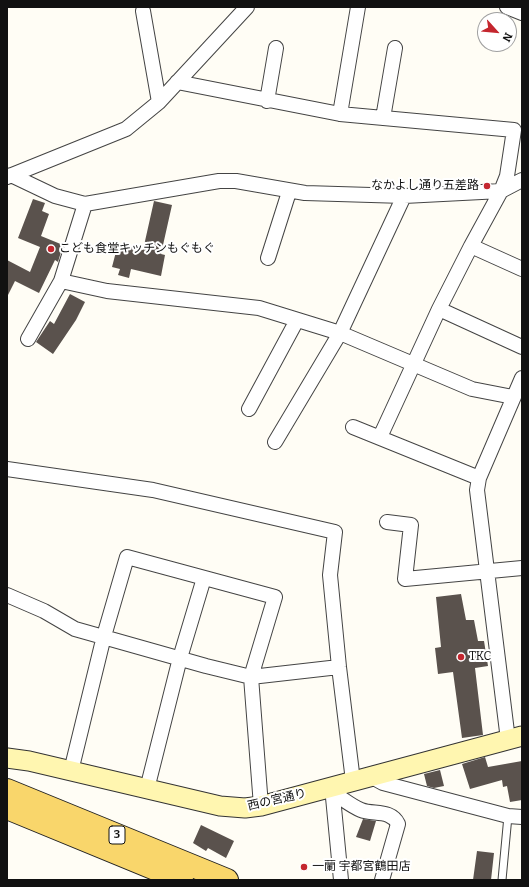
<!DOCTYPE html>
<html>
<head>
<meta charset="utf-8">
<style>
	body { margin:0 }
	#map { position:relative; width:529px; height:887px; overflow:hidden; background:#fffdf5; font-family:Bitter,serif }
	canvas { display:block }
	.frame { position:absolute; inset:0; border:8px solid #111; pointer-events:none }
	.north { position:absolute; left:477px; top:12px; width:40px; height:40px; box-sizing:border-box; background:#fff; border:1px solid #a0a0a0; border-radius:50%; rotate:117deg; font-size:11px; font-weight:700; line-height:16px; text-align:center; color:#111 }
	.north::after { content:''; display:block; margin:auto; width:14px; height:18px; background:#c4262e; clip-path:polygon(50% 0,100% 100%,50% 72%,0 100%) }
</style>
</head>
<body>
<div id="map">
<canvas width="529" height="887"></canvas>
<div class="frame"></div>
<div class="north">N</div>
</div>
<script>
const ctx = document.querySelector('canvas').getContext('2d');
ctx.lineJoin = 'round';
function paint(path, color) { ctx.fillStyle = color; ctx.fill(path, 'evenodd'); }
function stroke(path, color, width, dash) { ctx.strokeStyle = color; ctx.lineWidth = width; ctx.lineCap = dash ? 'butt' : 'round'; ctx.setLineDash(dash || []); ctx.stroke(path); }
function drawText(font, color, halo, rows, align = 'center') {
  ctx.font = font + ' Bitter,"Noto Sans JP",serif'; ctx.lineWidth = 4; ctx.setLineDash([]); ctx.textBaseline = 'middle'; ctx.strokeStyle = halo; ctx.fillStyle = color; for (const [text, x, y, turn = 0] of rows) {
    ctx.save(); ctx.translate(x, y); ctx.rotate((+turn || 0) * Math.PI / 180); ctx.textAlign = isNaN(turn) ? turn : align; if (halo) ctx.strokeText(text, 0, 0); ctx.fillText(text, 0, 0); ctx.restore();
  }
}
const building = new Path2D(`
	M33 199 45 203 42 211 49 214 41 236 63 245 58 262 55 260 39 293 15 281 7 297V260L30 272 40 247 18 238Z
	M154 201 172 205 161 254 165 255 161 276 131 269 129 278 118 275 120 269 112 267 118 244 143 250Z
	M70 294 85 302 76 320 53 354 36 342 50 321 54 324Z
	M461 594 466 620H474L478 641H484L488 666 475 668 483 735 462 738 453 672 438 674 435 648 441 647 436 597Z
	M485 757 488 767 522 761V800L510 802 507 786 503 787 502 780 470 789 462 764Z
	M440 770 444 786 434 788 427 786 424 774Z
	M363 819 376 821 370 841 356 837Z
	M201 825 234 841 226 858 208 848 206 851 193 843Z
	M477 851 494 853 491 880H473Z`);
const lane = new Path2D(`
	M502 880 508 816`);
const street = new Path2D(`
	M507 7 522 13
	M143 11 159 102
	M177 82 340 114 514 130 507 176 501 191 471 246 439 309 380 437
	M267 101 276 48
	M340 114 358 7
	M383 118 395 48
	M11 175 55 196 85 204 219 181H236L305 193 404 196 501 191 522 180
	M7 177 126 129 159 102 247 7
	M471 246 522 269
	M268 258 289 192
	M61 281 107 291 259 308 340 333 472 389 513 397
	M439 309 522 347
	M28 339 61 281 85 204
	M249 409 297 320
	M353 427 479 478
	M275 442 340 333 404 196
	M7 469 153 490 335 532 330 575 339 667 353 781
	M387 522 411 525 405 579 522 568
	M7 595 44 611 75 629 206 666 251 677 339 667
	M508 740 477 490 479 478 522 378
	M71 771 104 636 127 557 275 597 251 677 261 806
	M372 777 383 783 508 816 522 817
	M332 787 341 880
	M147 789 180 658 204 578
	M333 793C342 798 351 806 361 810 373 815 391 809 398 824L382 880`);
const secondary = new Path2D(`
	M7 758 29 761 220 806 245 808 261 806 522 736`);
const primary = new Path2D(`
	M7 790 227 880
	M7 808 182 880`);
const markers = [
	[487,186,4,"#c4262e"],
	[51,249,4,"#c4262e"],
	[461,657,4,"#c4262e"],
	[304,867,4,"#c4262e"]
];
const shields = [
	[117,835,16]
];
const shieldNames = [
	["3",117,835]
];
const poiNames = [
	["なかよし通り五差路",479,186,"right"],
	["こども食堂キッチンもぐもぐ",59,249],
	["TKC",469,657],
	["一蘭 宇都宮鶴田店",312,867]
];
const streetNames = [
	["西の宮通り",277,800,-13]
];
paint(building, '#5a524d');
stroke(lane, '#444', 9);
stroke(street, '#444', 16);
stroke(secondary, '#333', 21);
stroke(primary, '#222', 24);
stroke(lane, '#fff', 7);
stroke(street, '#fff', 14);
stroke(secondary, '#fff6b0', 19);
stroke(primary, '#f9d66b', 22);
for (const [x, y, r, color] of markers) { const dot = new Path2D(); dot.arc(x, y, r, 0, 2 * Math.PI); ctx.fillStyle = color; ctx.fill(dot); stroke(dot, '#fff', 1.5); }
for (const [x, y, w] of shields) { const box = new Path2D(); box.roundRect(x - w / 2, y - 9, w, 18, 3); ctx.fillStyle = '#fff'; ctx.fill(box); stroke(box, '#111', 1); }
drawText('bold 11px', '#111', null, shieldNames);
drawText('12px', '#111', '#fff', poiNames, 'left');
drawText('12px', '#111', '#fff', streetNames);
</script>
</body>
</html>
